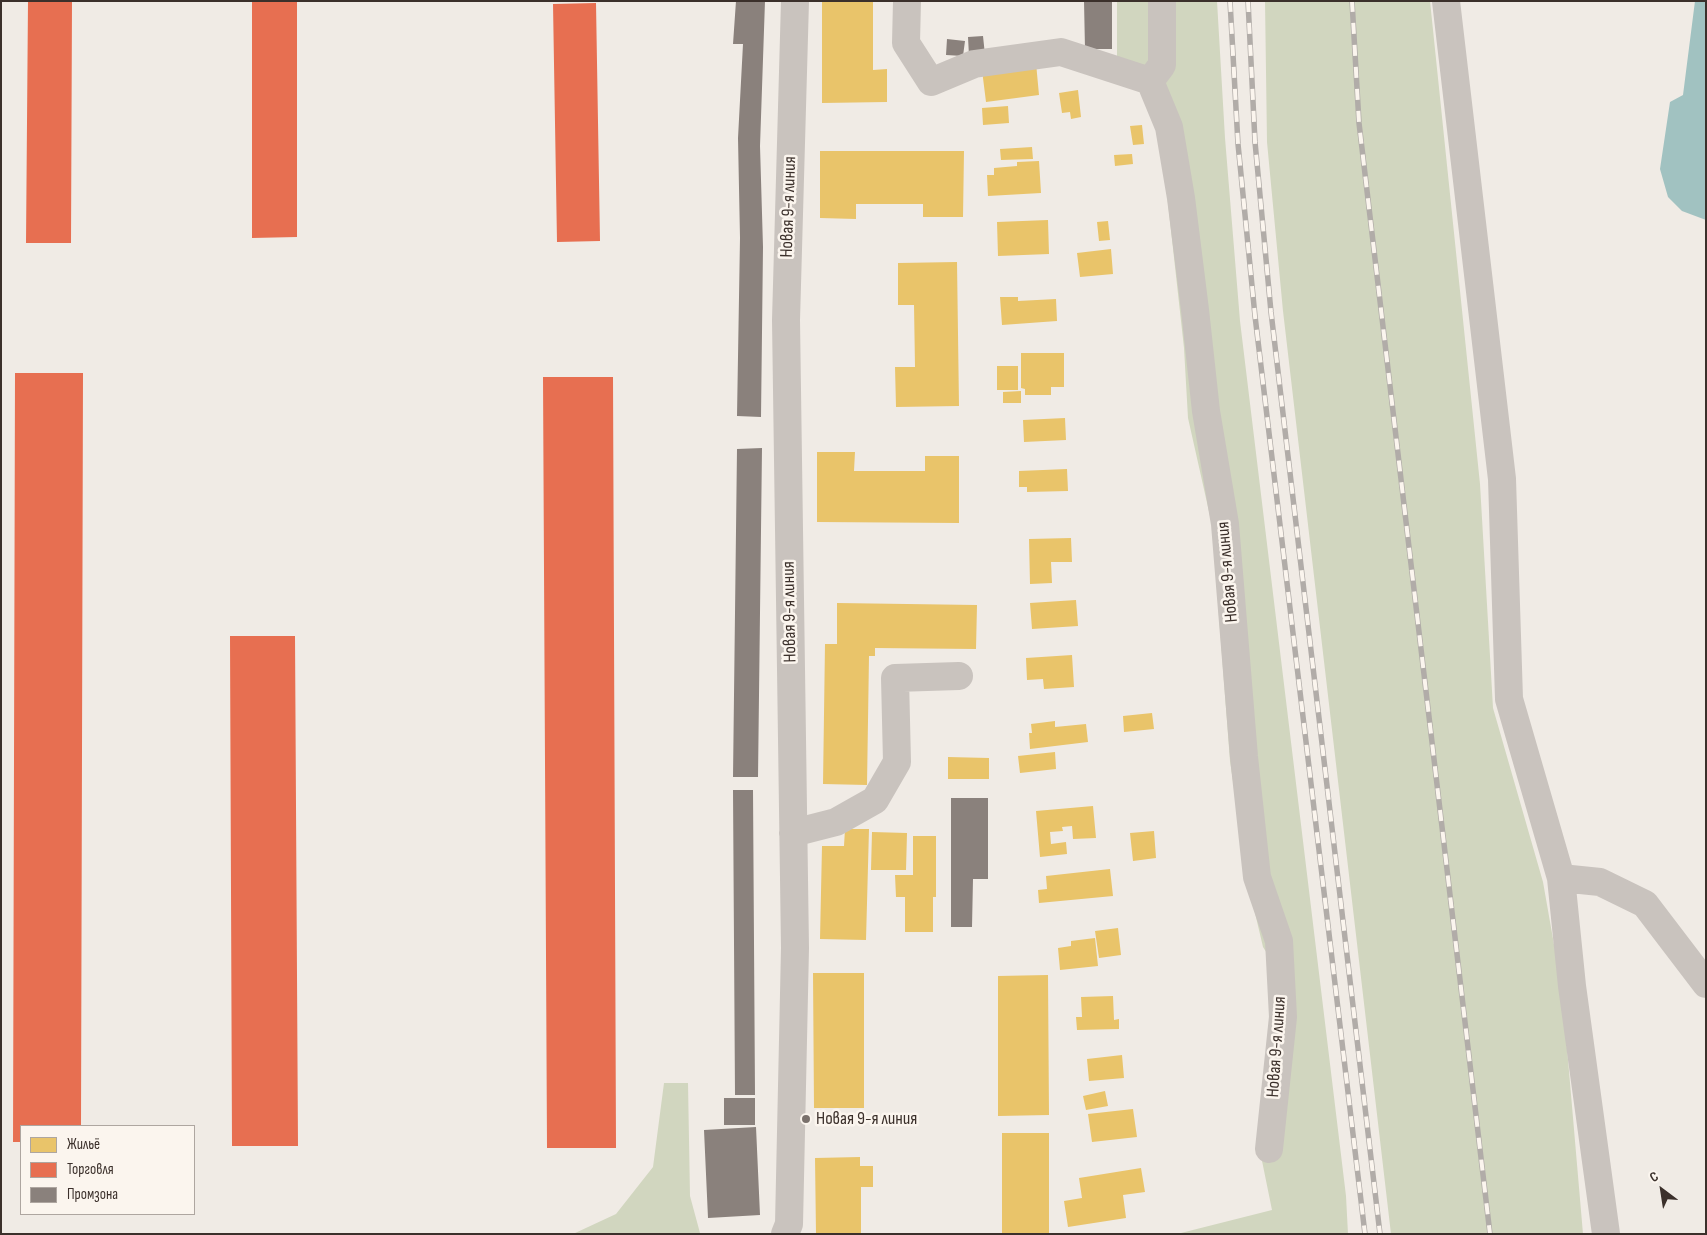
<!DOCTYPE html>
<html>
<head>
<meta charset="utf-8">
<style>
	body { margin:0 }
	#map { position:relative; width:1707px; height:1235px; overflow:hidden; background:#f0ebe5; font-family:"Sofia Sans Condensed",sans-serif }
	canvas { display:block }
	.frame { position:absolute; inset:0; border:2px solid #3b302b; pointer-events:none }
	.legend { position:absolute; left:20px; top:1125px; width:175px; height:90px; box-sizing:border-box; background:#fbf5ee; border:1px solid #aea6a0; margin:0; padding:6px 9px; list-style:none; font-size:15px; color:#3b302b }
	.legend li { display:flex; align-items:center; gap:10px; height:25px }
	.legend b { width:25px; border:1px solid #aea6a0 }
	.north { position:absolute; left:1637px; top:1165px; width:50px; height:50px; -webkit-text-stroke:4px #fbf5ee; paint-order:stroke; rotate:329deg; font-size:14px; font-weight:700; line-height:20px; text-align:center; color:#3b302b }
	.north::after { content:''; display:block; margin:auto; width:18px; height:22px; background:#3b302b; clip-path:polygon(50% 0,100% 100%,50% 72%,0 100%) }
</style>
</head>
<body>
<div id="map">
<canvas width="1707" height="1235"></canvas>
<div class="frame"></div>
<ul class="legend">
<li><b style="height:14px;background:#e9c46a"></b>Жильё</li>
<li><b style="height:14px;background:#e76f51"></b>Торговля</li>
<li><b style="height:14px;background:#8a817c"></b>Промзона</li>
</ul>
<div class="north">С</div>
</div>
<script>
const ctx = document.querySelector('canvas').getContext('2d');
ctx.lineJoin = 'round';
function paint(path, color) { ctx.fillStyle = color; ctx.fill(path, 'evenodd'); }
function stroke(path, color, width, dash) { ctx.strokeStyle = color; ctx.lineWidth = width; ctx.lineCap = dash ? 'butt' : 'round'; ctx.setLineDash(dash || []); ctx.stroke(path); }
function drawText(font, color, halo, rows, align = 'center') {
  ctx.font = font + ' "Sofia Sans Condensed",sans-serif'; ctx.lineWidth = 5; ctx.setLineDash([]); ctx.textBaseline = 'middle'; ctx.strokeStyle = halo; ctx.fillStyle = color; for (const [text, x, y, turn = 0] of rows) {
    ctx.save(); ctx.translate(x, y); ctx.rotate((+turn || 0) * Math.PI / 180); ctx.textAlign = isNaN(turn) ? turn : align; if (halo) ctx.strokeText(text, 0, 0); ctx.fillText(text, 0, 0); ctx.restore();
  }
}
const green = new Path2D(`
	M1117 1H1217L1225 138 1240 321 1346 1196 1348 1234H1177L1272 1210 1260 1151 1271 1068 1270 958 1263 947 1248 883 1230 761 1212 525 1188 418 1184 348 1160 131 1142 90 1117 61Z
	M1265 1H1430L1480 484 1493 708 1543 882 1562 990 1583 1234H1391L1283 311 1267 142Z
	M664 1083H688L690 1196 700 1233 573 1234 616 1214 653 1167Z`);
const water = new Path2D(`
	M1695 1H1706V220L1682 211 1668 197 1660 169 1670 102 1683 95Z`);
const homes = new Path2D(`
	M822 1H873V70L887 69V102L822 103Z
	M1036 63 1039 95 986 102 982 70Z
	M1078 90 1081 117 1071 119 1070 112 1062 113 1059 93Z
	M1008 106 1009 123 983 125 982 108Z
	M1142 125 1144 144 1133 145 1130 126Z
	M1032 147 1033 159 1001 160 1000 149Z
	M820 151H964L963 217H923V204H856V219L820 218Z
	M1132 154 1133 164 1115 166 1114 155Z
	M1039 161 1041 193 988 196 987 175H994V168L1017 166V162Z
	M1048 220 1049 254 998 256 997 222Z
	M1108 221 1110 240 1099 241 1097 222Z
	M1111 249 1113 274 1080 277 1077 253Z
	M957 262 959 406 896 407 895 367H915L914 305H898V263Z
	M1000 297H1018V301L1056 299 1057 321 1002 325Z
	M1021 353H1064V387H1051V395H1025V389L1021 388Z
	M997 366H1018V390H997Z
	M1021 391V403H1003V392Z
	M1065 418 1066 440 1024 442 1023 420Z
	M817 452H855L854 471H925V456H959V523L817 522Z
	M1067 469 1068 491 1027 492V487H1019V471Z
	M1071 538 1072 562H1051L1052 583 1030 584 1029 539Z
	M1076 600 1078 626 1032 629 1030 603Z
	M837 603 977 605 976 649 875 648V656H869L867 785 823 784 825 644H837Z
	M1072 655 1074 687 1044 689 1043 679 1027 680 1026 658Z
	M1152 713 1154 729 1124 732 1123 716Z
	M1055 721V727L1086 724 1088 742 1030 749 1029 733H1032L1031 724Z
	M1055 752 1056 769 1020 773 1018 756Z
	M948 757 989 758V779H948Z
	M1093 806 1096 838 1073 839 1072 826 1062 827 1063 831 1050 832 1051 844 1066 842 1067 854 1040 857 1036 811Z
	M845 829H869L866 940 820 939 822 846H844Z
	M1154 831 1156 858 1133 861 1130 833Z
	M872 832 907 833 906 870H871Z
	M913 836H936V897H933V932H905V897H896L895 875H913Z
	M1110 869 1113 896 1039 903 1038 890 1047 889 1046 876Z
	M1118 928 1121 955 1099 958 1095 931Z
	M1095 938 1098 966 1060 970 1058 948 1071 946V941Z
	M813 973H864V1108H814Z
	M1048 975 1049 1115 998 1116V976Z
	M1113 996 1114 1020 1119 1019V1029L1077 1030 1076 1017H1082L1081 997Z
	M1122 1055 1124 1078 1089 1081 1087 1059Z
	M1105 1091 1108 1106 1086 1110 1083 1096Z
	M1133 1109 1137 1137 1092 1142 1088 1114Z
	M1002 1133H1049V1234H1002Z
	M860 1157V1166H873V1187H861V1234H816L815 1158Z
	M1141 1168 1145 1192 1123 1195 1126 1218 1068 1227 1064 1201 1082 1198 1079 1178Z`);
const shops = new Path2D(`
	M28 1H72L71 243H26Z
	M252 1H297V237L252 238Z
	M596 3 600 241 557 242 553 4Z
	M15 373H83L81 1126H21V1142H13Z
	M543 377H613L616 1148H547Z
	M230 636H295L298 1146H232Z`);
const industry = new Path2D(`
	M736 1H765L760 146 763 247 761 417 737 416 740 238 738 138 743 44H733Z
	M1084 1H1112V49H1085Z
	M983 36 985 55 969 56 968 37Z
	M947 39 965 41 963 56 946 55Z
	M762 448 758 777H733L737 449Z
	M733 790H753L755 1095H735Z
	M951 798H988V879H973L972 927H951Z
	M724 1098H755V1125H724Z
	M756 1127 760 1215 708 1218 704 1130Z`);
const minor = new Path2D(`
	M907 1 906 43 931 82 974 64 1061 52 1150 81
	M1162 1V65L1150 81 1169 127 1181 198 1195 310 1206 411 1225 524 1244 757 1257 877 1279 941 1283 1017 1269 1149
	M1446 1 1502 479 1509 699 1561 878 1572 986 1606 1234
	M793 833 836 822 875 800 897 762 895 678 959 676
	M1561 878 1600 882 1645 904 1706 984
	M785 1234 789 1224 795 948 786 320 795 1`);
const rail = new Path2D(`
	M1230 1 1238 144 1255 316 1365 1234
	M1248 1 1255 142 1271 312 1380 1234
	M1352 1 1359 123 1490 1234`);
const markers = [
	[806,1119,5,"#7a716c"]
];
const streetNames = [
	["Новая 9-я линия",789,207,-88],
	["Новая 9-я линия",1228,572,-95],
	["Новая 9-я линия",790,612,-91],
	["Новая 9-я линия",1277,1047,-86]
];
const poiNames = [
	["Новая 9-я линия",816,1119]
];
paint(green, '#d1d6bf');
paint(water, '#a1c2c1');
paint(homes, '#e9c46a');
paint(shops, '#e76f51');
paint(industry, '#8a817c');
stroke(minor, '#c9c3be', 28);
stroke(rail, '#b1aca8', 5.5);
stroke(rail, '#fbf5ee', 4, [11]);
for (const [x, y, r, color] of markers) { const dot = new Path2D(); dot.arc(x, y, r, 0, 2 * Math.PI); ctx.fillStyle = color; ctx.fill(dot); stroke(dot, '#fbf5ee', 2); }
drawText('18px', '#3b302b', '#fbf5ee', streetNames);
drawText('18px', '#3b302b', '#fbf5ee', poiNames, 'left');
</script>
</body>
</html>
